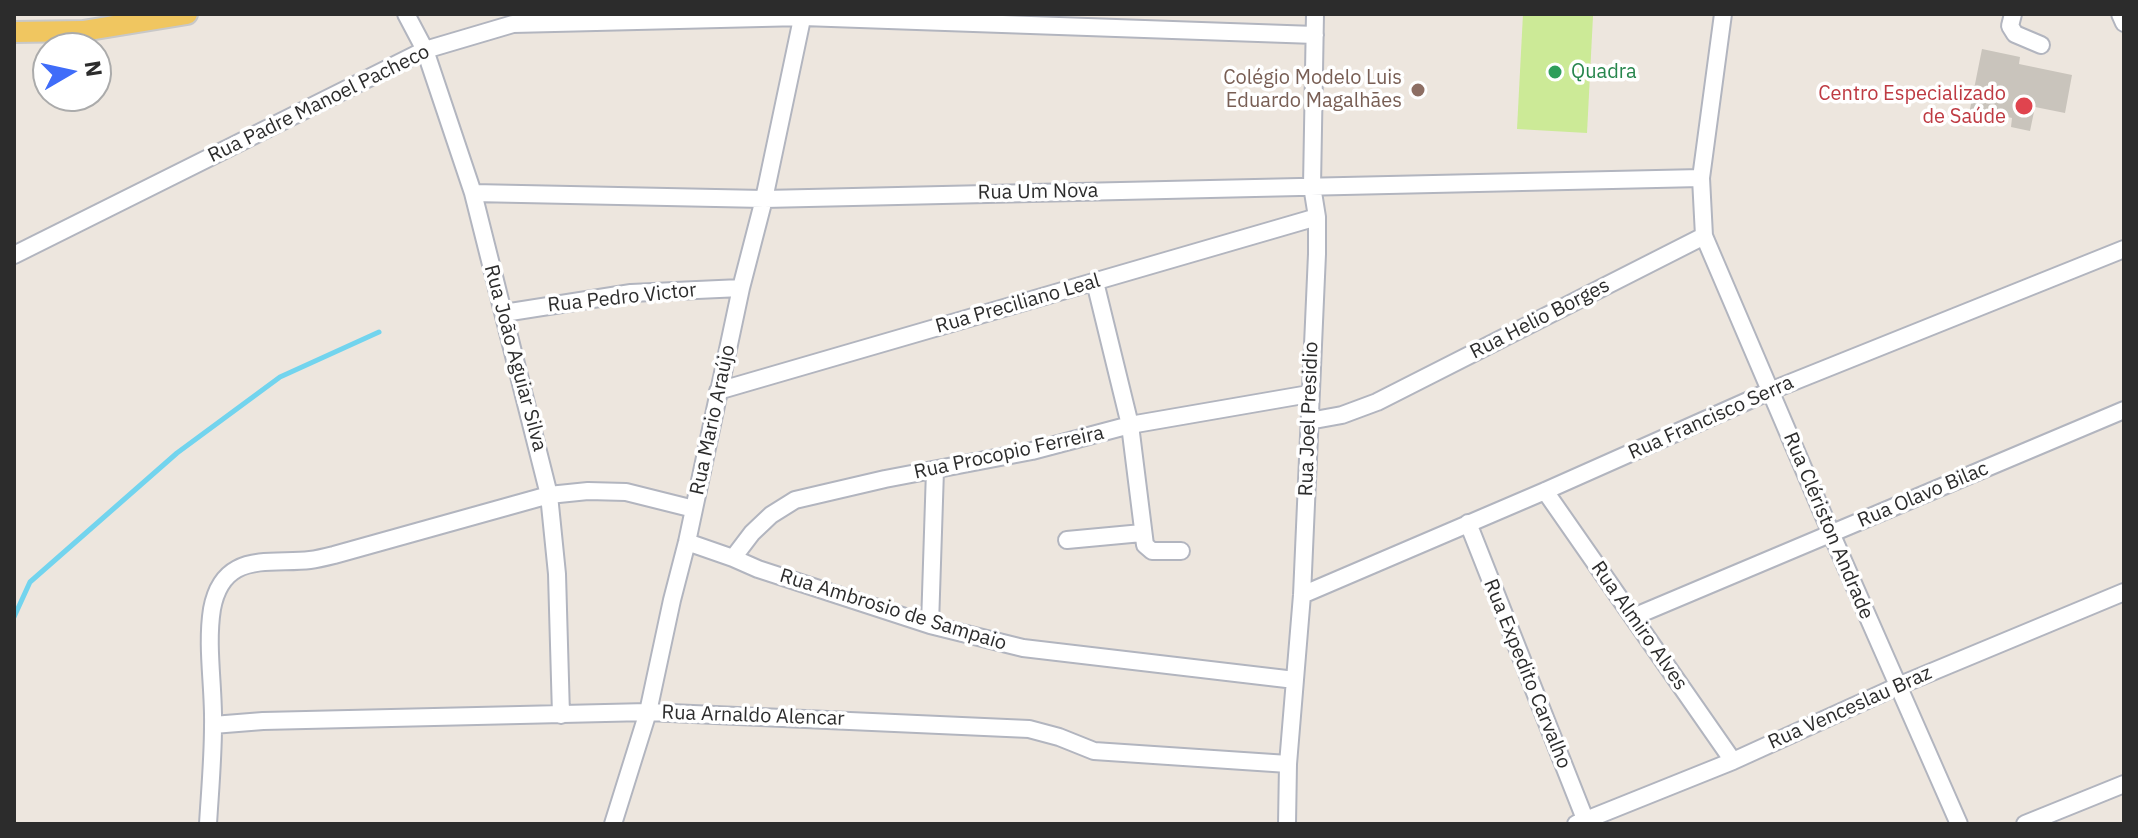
<!DOCTYPE html>
<html>
<head>
<meta charset="utf-8">
<style>
	body { margin:0 }
	#map { position:relative; width:2138px; height:838px; overflow:hidden; background:#ede6de; font-family:"IBM Plex Sans",sans-serif }
	canvas { display:block }
	.frame { position:absolute; inset:0; border:16px solid #2c2c2c; pointer-events:none }
	.north { position:absolute; left:32px; top:32px; width:80px; height:80px; box-sizing:border-box; background:#fff; border:2px solid #ababab; border-radius:50%; rotate:81deg; font-size:22px; font-weight:700; line-height:32px; text-align:center; color:#2c2c2c }
	.north::after { content:''; display:block; margin:auto; width:28px; height:36px; background:#3f6cf9; clip-path:polygon(50% 0,100% 100%,50% 72%,0 100%) }
</style>
</head>
<body>
<div id="map">
<canvas width="2138" height="838"></canvas>
<div class="frame"></div>
<div class="north">N</div>
</div>
<script>
const ctx = document.querySelector('canvas').getContext('2d');
ctx.lineJoin = 'round';
function paint(path, color) { ctx.fillStyle = color; ctx.fill(path, 'evenodd'); }
function stroke(path, color, width, dash) { ctx.strokeStyle = color; ctx.lineWidth = width; ctx.lineCap = dash ? 'butt' : 'round'; ctx.setLineDash(dash || []); ctx.stroke(path); }
function drawText(font, color, halo, rows, align = 'center') {
  ctx.font = font + ' "IBM Plex Sans",sans-serif'; ctx.lineWidth = 7; ctx.setLineDash([]); ctx.textBaseline = 'middle'; ctx.strokeStyle = halo; ctx.fillStyle = color; for (const [text, x, y, turn = 0] of rows) {
    ctx.save(); ctx.translate(x, y); ctx.rotate((+turn || 0) * Math.PI / 180); ctx.textAlign = isNaN(turn) ? turn : align; if (halo) ctx.strokeText(text, 0, 0); ctx.fillText(text, 0, 0); ctx.restore();
  }
}
const pitch = new Path2D(`
	M1523 14 1593 16 1587 133 1517 129Z`);
const stream = new Path2D(`
	M14 617 30 582 177 453 280 377 379 332`);
const building = new Path2D(`
	M1982 49 2020 57 2019 64 2072 75 2065 113 2035 107 2030 131 2011 127 2012 118 2003 116 2001 126 1968 119Z`);
const minor = new Path2D(`
	M406 14 425 50 473 193 549 495 557 574 561 715
	M1723 14 1701 178 1704 236 1831 533 1959 824
	M2013 14 2010 26 2015 34 2041 45
	M2120 14 2124 23
	M473 193 764 199 1701 178
	M14 255 425 50 513 24 803 17 1315 35
	M1095 282 1130 425 1145 545 1152 551H1181
	M504 313 631 293 741 288
	M718 391 1317 217
	M1309 421 1342 415 1377 402 1704 236
	M1545 491 1733 761
	M1468 523 1587 824
	M1067 540 1142 533
	M687 542 733 558 758 569 930 625 1023 648 1295 680
	M733 558 752 533 771 515 795 500 885 479 1032 451 1130 425 1309 394
	M1302 595 1545 491 1770 391 2124 249
	M1633 617 2124 410
	M930 625 935 470
	M213 725 263 721 648 712 1029 729 1059 737 1094 751 1288 764
	M208 824C210 791 213 758 213 726 214 687 206 647 212 609 215 593 222 577 237 569 257 558 287 563 310 560 318 559 326 557 334 555L549 495 588 491 626 492 694 509
	M613 824 648 712 672 600 687 542 741 288 764 199 803 14
	M1287 824 1288 764 1302 595 1317 254V217L1312 186 1315 14
	M1576 824 1733 761 1898 686 2124 592
	M2025 824 2124 784`);
const major = new Path2D(`
	M14 32 83 31 187 14`);
const markers = [
	[1555,72,8,"#2e9e5b"],
	[1418,90,8,"#8d6e63"],
	[2024,106,10,"#e0444e"]
];
const leisureNames = [
	["Quadra",1571,72]
];
const educationNames = [
	["Colégio Modelo Luis",1402,78],
	["Eduardo Magalhães",1402,101]
];
const healthNames = [
	["Centro Especializado",2006,94],
	["de Saúde",2006,117]
];
const streetNames = [
	["Rua Padre Manoel Pacheco",319,104,-26],
	["Rua Um Nova",1038,192,-1],
	["Rua Pedro Victor",622,298,-6],
	["Rua Preciliano Leal",1018,304,-16],
	["Rua Helio Borges",1540,319,-27],
	["Rua João Aguiar Silva",515,358,75],
	["Rua Francisco Serra",1711,418,-24],
	["Rua Joel Presidio",1309,419,-88],
	["Rua Mario Araújo",713,420,-78],
	["Rua Procopio Ferreira",1009,453,-12],
	["Rua Olavo Bilac",1923,495,-23],
	["Rua Clériston Andrade",1828,526,67],
	["Rua Ambrosio de Sampaio",893,610,17],
	["Rua Almiro Alves",1639,626,55],
	["Rua Expedito Carvalho",1527,674,68],
	["Rua Venceslau Braz",1850,708,-24],
	["Rua Arnaldo Alencar",753,716,2]
];
paint(pitch, '#ccea97');
stroke(stream, '#72d4ee', 5);
paint(building, '#c9c4bc');
stroke(minor, '#b2b5bf', 20);
stroke(major, '#c8c8c8', 24);
stroke(minor, '#fff', 16);
stroke(major, '#f0c660', 20);
for (const [x, y, r, color] of markers) { const dot = new Path2D(); dot.arc(x, y, r, 0, 2 * Math.PI); ctx.fillStyle = color; ctx.fill(dot); stroke(dot, '#fff', 3); }
drawText('20px', '#27864d', '#fff', leisureNames, 'left');
drawText('20px', '#785e54', '#fff', educationNames, 'right');
drawText('20px', '#be3a42', '#fff', healthNames, 'right');
drawText('20px', '#2c2c2c', '#fff', streetNames);
</script>
</body>
</html>
